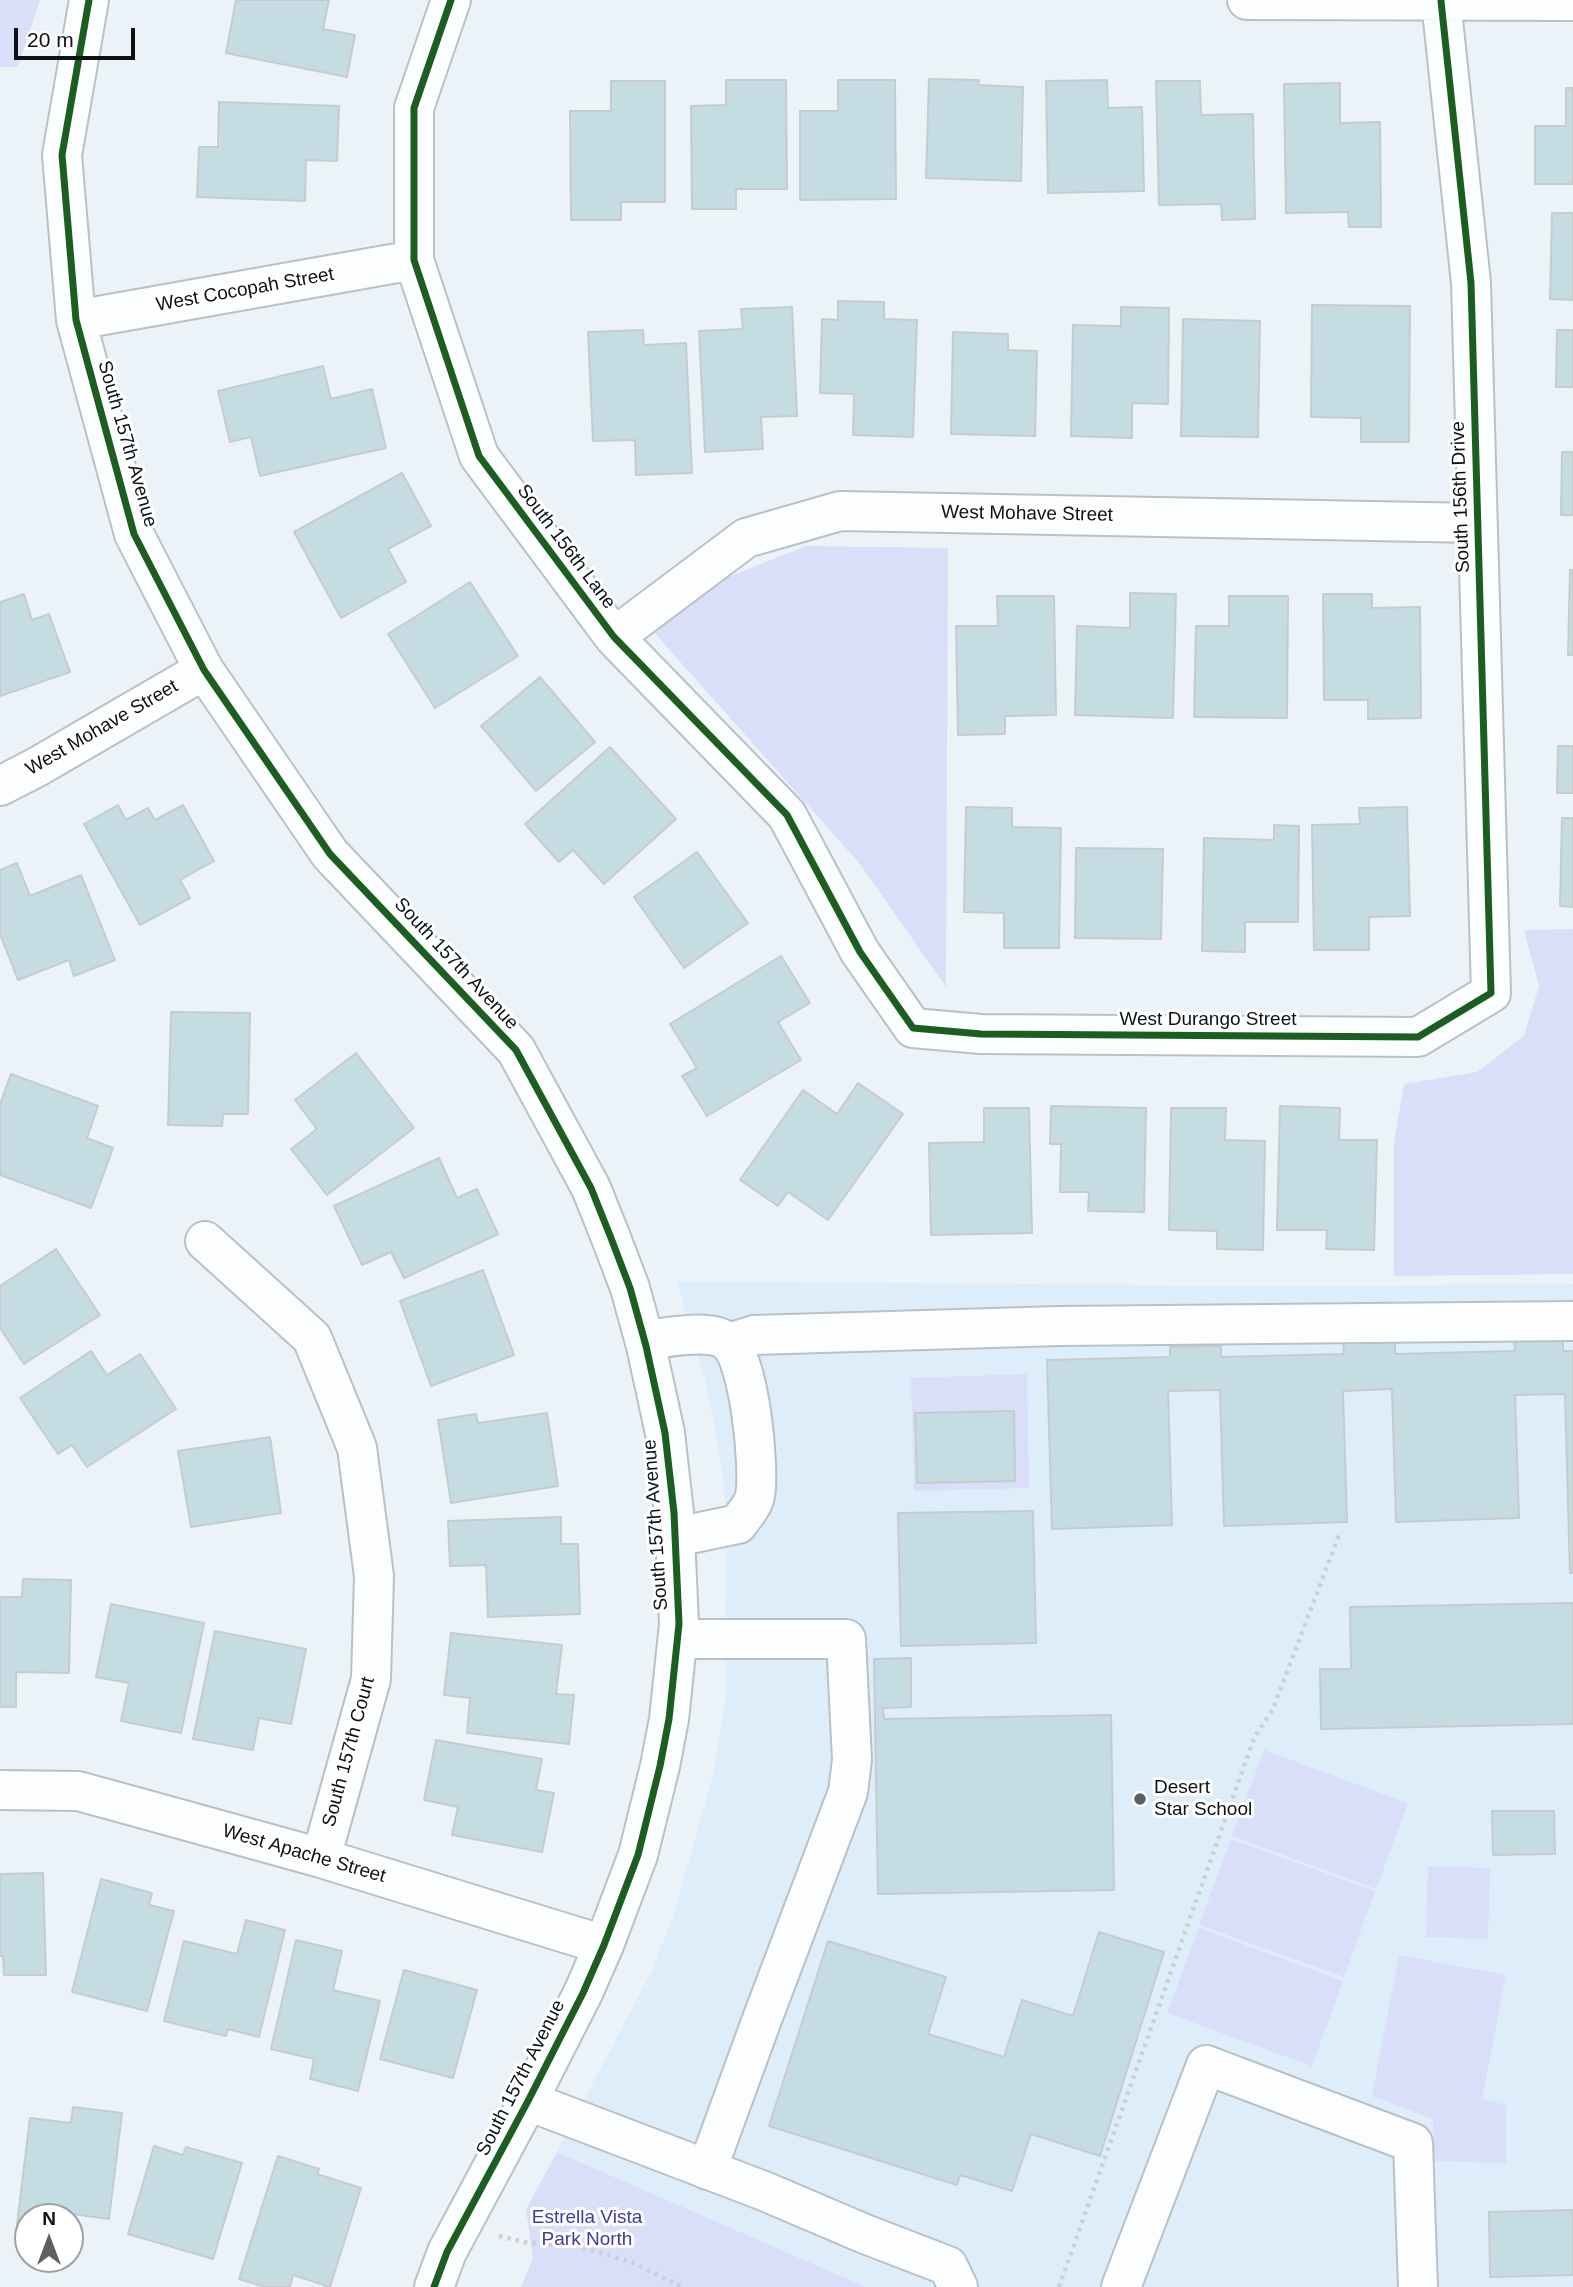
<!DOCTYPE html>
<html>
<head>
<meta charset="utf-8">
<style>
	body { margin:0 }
	#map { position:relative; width:1573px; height:2287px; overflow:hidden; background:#ecf3f8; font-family:Helvetica,sans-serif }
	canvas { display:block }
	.north { position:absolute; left:14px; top:2203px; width:70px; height:70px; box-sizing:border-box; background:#fff; border:2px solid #9da0a1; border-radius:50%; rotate:0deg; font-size:19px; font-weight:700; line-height:28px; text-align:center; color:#0b1115 }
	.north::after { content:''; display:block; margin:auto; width:24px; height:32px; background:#5a6064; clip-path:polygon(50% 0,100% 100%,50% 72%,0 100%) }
	.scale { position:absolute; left:14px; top:28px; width:121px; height:32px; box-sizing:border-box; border:4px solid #0b1115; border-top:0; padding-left:9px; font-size:21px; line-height:24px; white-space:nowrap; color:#0b1115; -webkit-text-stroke:5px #fff; paint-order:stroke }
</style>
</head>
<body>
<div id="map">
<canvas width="1573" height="2287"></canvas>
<div class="north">N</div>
<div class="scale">20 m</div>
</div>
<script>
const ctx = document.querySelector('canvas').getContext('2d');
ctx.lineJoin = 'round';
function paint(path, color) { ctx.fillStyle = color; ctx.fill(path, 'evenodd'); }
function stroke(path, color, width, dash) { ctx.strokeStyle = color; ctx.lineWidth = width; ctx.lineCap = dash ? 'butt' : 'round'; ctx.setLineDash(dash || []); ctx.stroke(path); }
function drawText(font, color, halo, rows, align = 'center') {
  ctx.font = font + ' Helvetica,sans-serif'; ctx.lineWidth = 6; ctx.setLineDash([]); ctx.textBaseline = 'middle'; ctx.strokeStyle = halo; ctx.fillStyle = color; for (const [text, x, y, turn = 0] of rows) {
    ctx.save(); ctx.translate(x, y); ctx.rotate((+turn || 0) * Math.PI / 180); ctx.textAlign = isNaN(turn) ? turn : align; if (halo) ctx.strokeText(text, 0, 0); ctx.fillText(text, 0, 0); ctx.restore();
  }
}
const built = new Path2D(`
	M677 1281 1269 1286 1573 1284V2287H866L557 2152 652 1970 673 1917 714 1771 727 1687 725 1614 728 1529 722 1469 707 1388Z`);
const green = new Path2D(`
	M0 0H40L18 67H0Z
	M806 546 948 548 946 987 860 864 651 629 716 582Z
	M1573 929V1274L1394 1276V1142L1404 1084 1477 1072 1524 1036 1539 986 1524 930Z
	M1027 1374 1029 1488 914 1491 911 1378Z
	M1264 1750 1408 1803 1376 1889 1232 1836Z
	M1231 1839 1375 1891 1344 1977 1199 1925Z
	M1428 1866 1490 1868 1488 1939 1426 1937Z
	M1199 1928 1343 1981 1312 2066 1167 2013Z
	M1399 1955 1506 1975 1482 2099 1506 2105V2163L1434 2161 1433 2119 1372 2096Z
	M557 2152 866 2287H521L533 2258 526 2209Z`);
const building = new Path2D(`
	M236 0H329L323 29 355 35 347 77 226 53Z
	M929 79 979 80 978 85 1023 87 1021 181 926 178Z
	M726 80H786L787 189H736V209H692L691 106 726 105Z
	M838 80H895L896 199 800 200V111H838Z
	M1107 80 1108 108 1142 107 1144 191 1048 193 1046 81Z
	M611 81H665V202H621V220H571L570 111H611Z
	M1156 81H1200L1201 115 1253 114 1255 219 1222 220 1221 204 1159 205Z
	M1340 83V123L1380 122 1381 227H1349L1348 212 1286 213 1284 84Z
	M1566 88H1573V184H1535V126H1566Z
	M219 102 339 106 337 161 306 160 305 201 197 197 199 147H218Z
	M1552 213H1573V300L1550 299Z
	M838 301 884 302V319L917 320 913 437 853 435 854 394 820 393 822 319 838 320Z
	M1312 305 1410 306 1409 442H1361V418L1311 417Z
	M792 307 797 416 761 417 763 449 705 452 699 331 743 329 741 309Z
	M1121 307 1169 308 1168 404 1132 403V438L1071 436 1073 325 1121 326Z
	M1183 319 1260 321 1258 437 1181 436Z
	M643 330 644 345 686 343 692 473 636 475 635 440 593 441 588 332Z
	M1557 330H1573V387H1556Z
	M953 332 1008 334V350L1037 351 1035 436 951 434Z
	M323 366 331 399 372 389 386 448 260 476 251 437 230 442 218 391Z
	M1562 452H1573V515H1561Z
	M402 473 431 526 388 549 406 582 341 618 294 532Z
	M1570 570H1573V655H1568Z
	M470 582 518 656 435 708 388 634Z
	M1130 593 1176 594 1173 718 1075 715 1077 626 1130 628Z
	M24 594 32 620 49 614 70 672 0 696V602Z
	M1323 594H1372V608L1420 607 1421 718 1368 719V700H1324Z
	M997 596H1054L1056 715 1005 716V734L958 735 956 626H998Z
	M1229 596H1288L1287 718 1194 717 1196 626H1229Z
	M540 677 595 742 536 791 481 726Z
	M1558 746H1573V793H1557Z
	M610 747 676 819 604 884 573 850 559 862 525 824Z
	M118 805 126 820 148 808 155 820 183 805 214 861 180 880 190 898 140 925 84 824Z
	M966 807 1012 808V827L1061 828 1059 948H1004V913L964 912Z
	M1407 807 1410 916 1369 917V950H1314L1312 825 1360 824 1359 808Z
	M1562 818H1573V907L1560 906Z
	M1274 825 1299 826 1298 922H1245V952L1202 951 1204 838 1274 840Z
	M1076 848 1163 849 1161 939 1075 938Z
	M697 852 748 923 684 968 634 897Z
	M17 863 30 896 81 875 115 960 74 976 69 960 18 980 0 934V870Z
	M781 956 810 1003 778 1022 801 1060 707 1116 682 1076 697 1068 670 1024Z
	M171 1012 250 1013 248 1114H223L222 1126 168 1125Z
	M356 1053 414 1128 327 1195 291 1149 317 1129 295 1100Z
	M11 1074 98 1106 87 1138 113 1148 91 1208 0 1175V1104Z
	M858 1083 903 1114 828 1220 788 1192 778 1206 740 1180 803 1090 837 1114Z
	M1051 1106 1146 1108 1144 1212 1088 1211 1089 1192H1060L1061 1144H1050Z
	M1280 1106 1340 1108 1339 1140H1377L1374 1250 1326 1249 1327 1230H1277Z
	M984 1108H1029L1032 1233 931 1235 929 1143 984 1142Z
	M1171 1108H1226L1225 1140 1265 1141 1263 1250 1217 1249V1231L1169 1230Z
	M439 1158 457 1198 477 1189 498 1234 404 1278 391 1252 362 1265 334 1206Z
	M56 1249 100 1315 24 1364 0 1328V1286Z
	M483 1270 514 1355 431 1386 400 1301Z
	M1563 1338V1351H1573V1573H1570L1565 1394 1515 1395 1519 1518 1396 1522 1392 1389 1343 1391 1347 1522 1224 1526 1220 1390 1168 1391 1172 1525 1052 1529 1047 1360 1170 1357V1347L1221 1346V1357L1344 1354 1343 1343 1395 1342V1354L1515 1351 1514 1340Z
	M91 1351 107 1375 140 1354 176 1409 87 1467 72 1445 58 1454 20 1398Z
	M1014 1411 1015 1481 917 1483 915 1413Z
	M547 1413 558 1486 451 1503 438 1420 476 1414 478 1423Z
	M270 1437 281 1513 191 1527 178 1451Z
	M1033 1511 1036 1643 901 1646 898 1513Z
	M561 1517V1544H578L580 1614 488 1617 486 1565 450 1566 448 1521Z
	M23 1579 71 1580 69 1673 16 1672V1707H0V1597H22Z
	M1573 1603V1724L1321 1729 1320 1669H1351L1350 1607Z
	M111 1604 204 1623 181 1733 121 1721 129 1683 96 1677Z
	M215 1631 306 1649 291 1724 259 1718 253 1750 193 1739Z
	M451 1633 562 1645 556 1694 574 1695 569 1744 467 1733 470 1698 444 1695Z
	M911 1658V1707L883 1708 884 1719 1111 1715 1114 1890 878 1894 874 1659Z
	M436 1740 542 1759 536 1790 554 1793 542 1852 452 1835 458 1807 424 1800Z
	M1492 1811H1554L1555 1854 1493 1855Z
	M43 1873 46 1975H4L3 1956H0V1874Z
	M101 1879 152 1893 149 1905 174 1911 147 2011 72 1992Z
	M246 1920 285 1930 259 2037 228 2029 226 2036 164 2021 184 1941 237 1954Z
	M1099 1932 1164 1952 1100 2156 1031 2134 1012 2191 960 2175 957 2185 769 2126 828 1941 946 1977 928 2034 1004 2057 1022 2000 1073 2016Z
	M296 1940 342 1951 333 1990 380 2001 358 2091 310 2079 314 2059 271 2049Z
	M404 1970 477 1990 453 2078 380 2059Z
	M73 2107 122 2113 109 2219 50 2211 49 2217H28V2226L17 2224 30 2118 71 2123Z
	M154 2146 183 2155 186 2147 242 2163 213 2259 128 2234Z
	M278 2156 319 2169 317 2174 361 2188 330 2287 293 2275 290 2287H265L239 2279Z
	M1573 2210V2275L1490 2277 1489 2212Z`);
const path = new Path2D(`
	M499 2236 529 2243 575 2245 631 2262 682 2287
	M1059 2287 1254 1738 1273 1709 1339 1535`);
const minor = new Path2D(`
	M89 0 62 155 76 320 134 534 204 670 330 854 516 1050 591 1188 611 1238 630 1288 646 1346 665 1433 674 1513 679 1624 669 1719 660 1766 638 1855 604 1945 583 1993 528 2101 447 2252 434 2287
	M451 0 414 108V260L479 456 614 637 787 815 860 952 913 1028 981 1034 1418 1037 1491 993 1471 283 1441 1
	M1247 0 1573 1
	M76 320 414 260
	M614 637 746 538 840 511 1477 523
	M0 786 37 767 204 670
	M205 1241 312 1338 357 1448 374 1576 371 1679 321 1858
	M645 1340C667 1338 712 1327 729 1343 750 1363 760 1468 755 1496 753 1506 743 1516 738 1524L676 1537
	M729 1343 754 1335 1060 1326 1573 1321
	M678 1639H846L852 1760 848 1792 761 2022 707 2170
	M0 1790 78 1791 122 1803 321 1858 604 1945
	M528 2101 764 2191 865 2234 948 2266 958 2287
	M1121 2287 1206 2065 1413 2143 1418 2287`);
const cycleway = new Path2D(`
	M89 0 62 155 76 320 134 534 204 670 330 854 516 1050 591 1188 611 1238 630 1288 646 1346 665 1433 674 1513 679 1624 669 1719 660 1766 638 1855 604 1945 583 1993 528 2101 447 2252 434 2287
	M451 0 414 108V260L479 456 614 637 787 815 860 952 913 1028 981 1034 1418 1037 1491 993 1471 283 1441 1`);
const markers = [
	[1140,1799,7,"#5a6064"]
];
const streetNames = [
	["West Cocopah Street",245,290,-10],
	["South 157th Avenue",127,444,74],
	["South 156th Drive",1461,497,-92],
	["West Mohave Street",1027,514,1],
	["South 156th Lane",566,547,53],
	["West Mohave Street",102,728,-30],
	["South 157th Avenue",456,964,47],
	["West Durango Street",1208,1020],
	["South 157th Avenue",656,1525,-94],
	["South 157th Court",349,1752,-75],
	["West Apache Street",304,1854,16],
	["South 157th Avenue",521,2078,-63]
];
const poiNames = [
	["Desert",1154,1788],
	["Star School",1154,1810]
];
const parkNames = [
	["Estrella Vista",587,2218],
	["Park North",587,2240]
];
paint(built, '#ddeefa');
paint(green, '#d9def9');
paint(building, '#c6dce3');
stroke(building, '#c5cccf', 2);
stroke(minor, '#bac1c5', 42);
stroke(path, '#cdd0d2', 4.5, [3.5, 5]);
stroke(minor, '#fcfdfe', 38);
stroke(cycleway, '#1b5e20', 7);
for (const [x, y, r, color] of markers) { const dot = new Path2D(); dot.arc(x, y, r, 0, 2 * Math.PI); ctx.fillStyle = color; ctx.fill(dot); stroke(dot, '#fff', 2.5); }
drawText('19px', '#0b1115', '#fff', streetNames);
drawText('19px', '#0b1115', '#fff', poiNames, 'left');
drawText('19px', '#423a9e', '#fff', parkNames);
</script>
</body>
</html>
